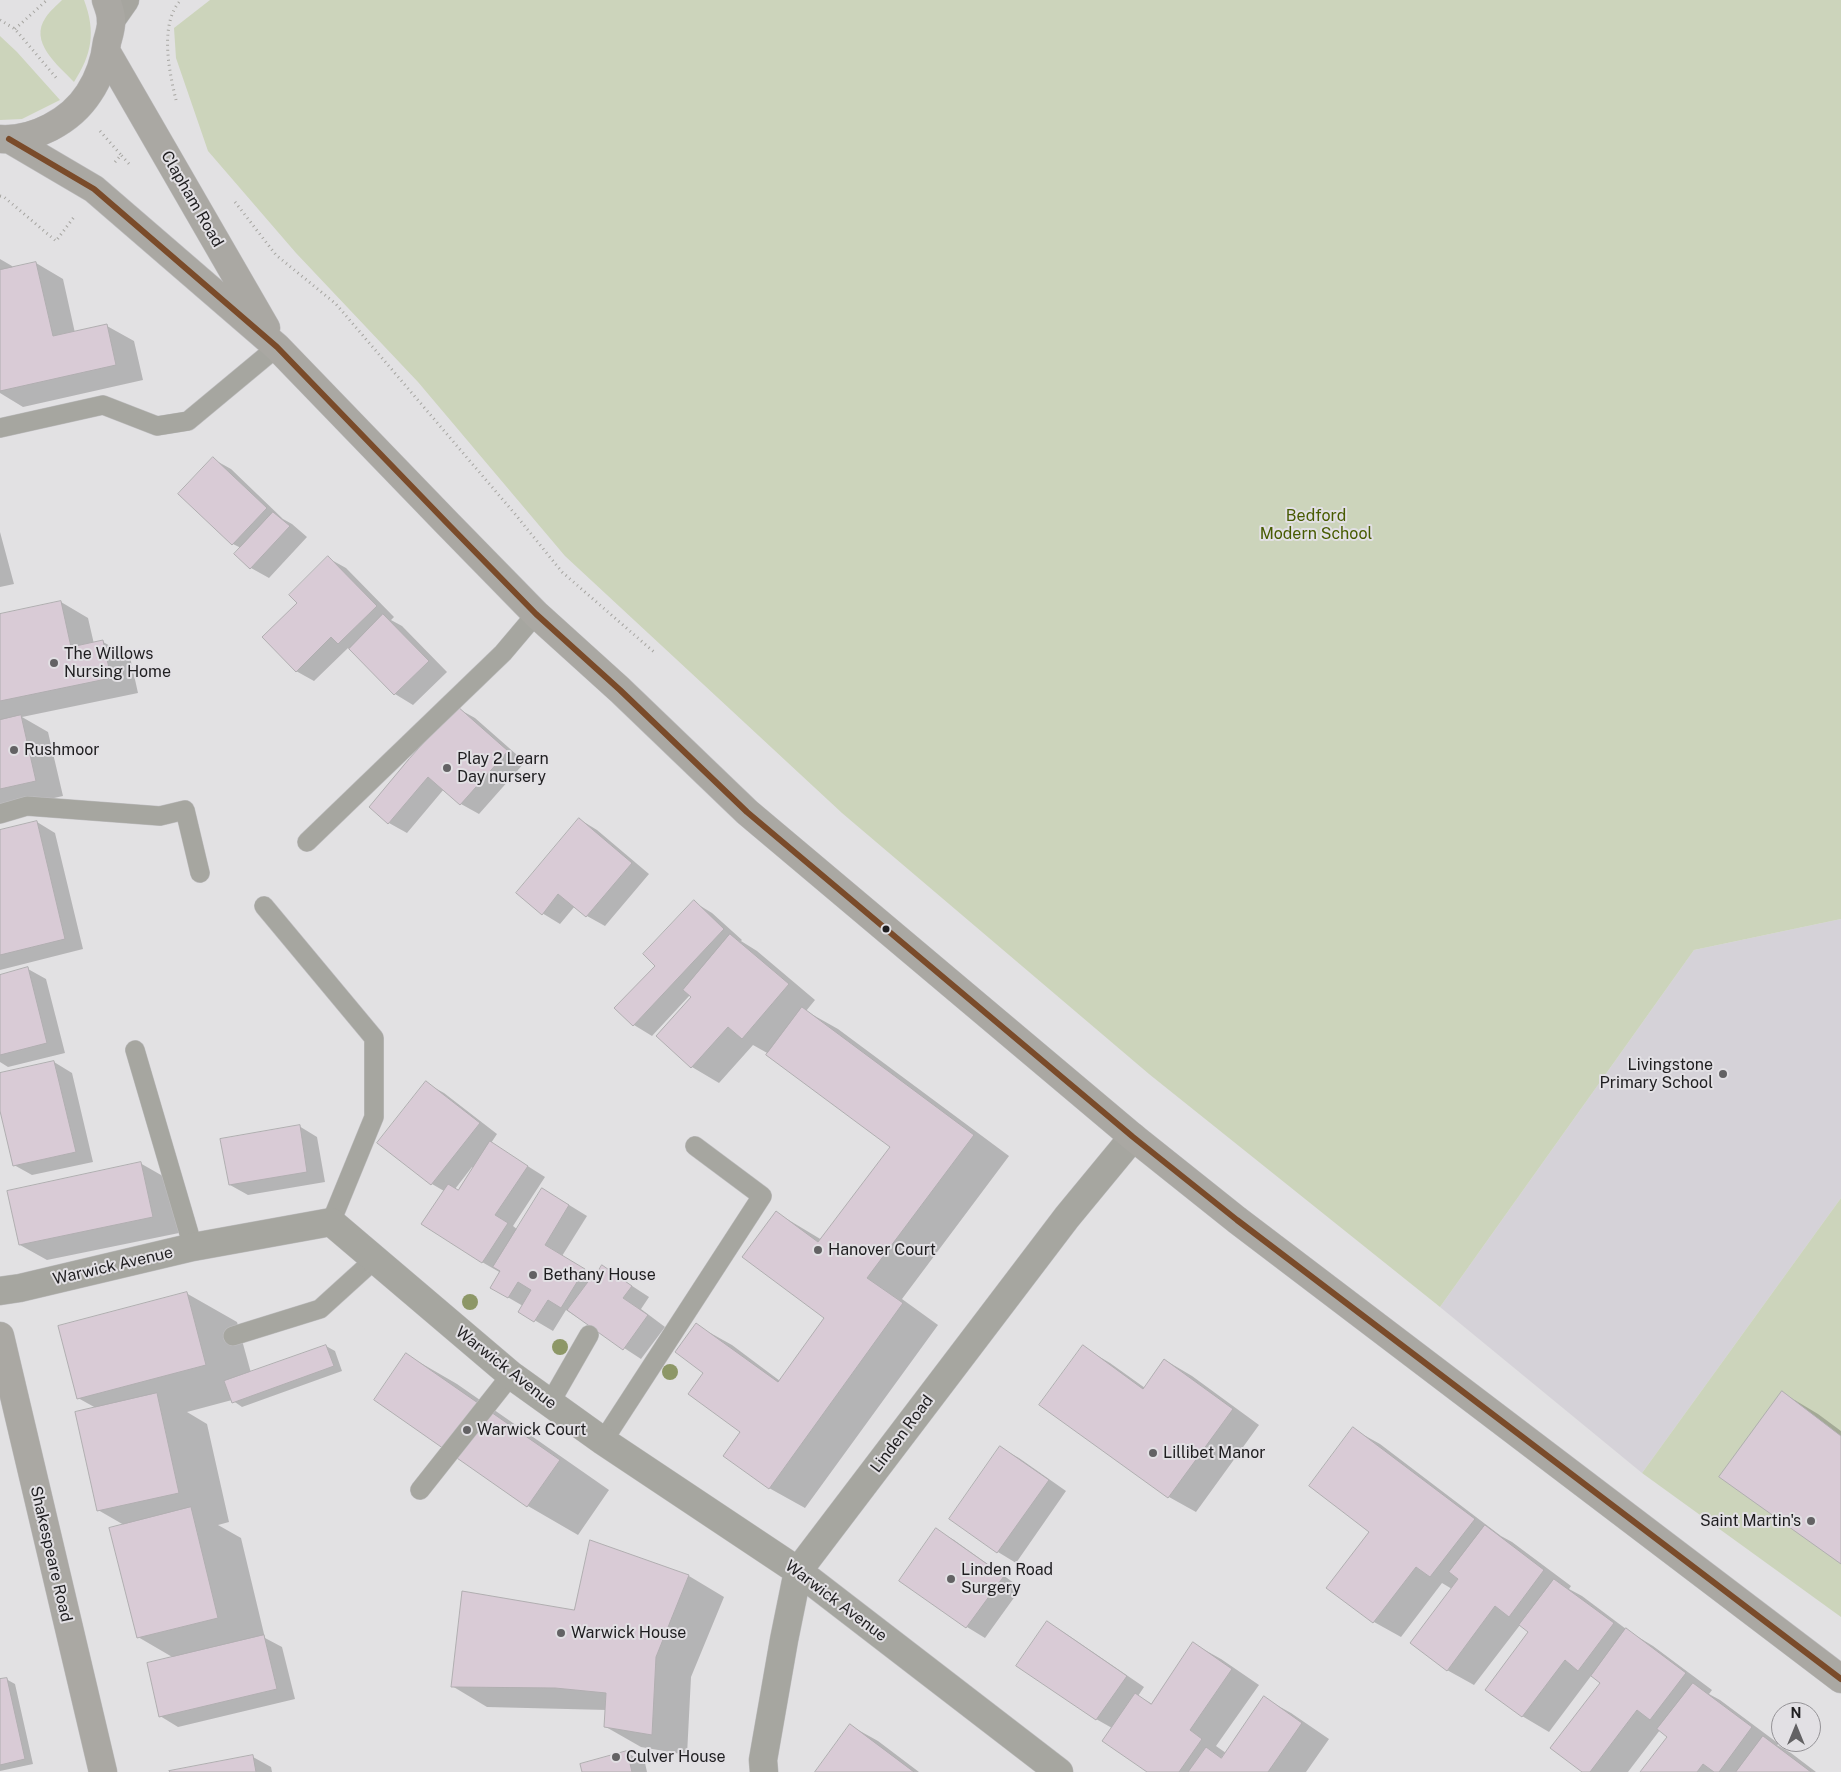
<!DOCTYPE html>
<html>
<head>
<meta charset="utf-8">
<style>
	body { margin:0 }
	#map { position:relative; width:1841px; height:1772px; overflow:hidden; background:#e2e1e3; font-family:"Public Sans",sans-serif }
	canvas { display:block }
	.north { position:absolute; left:1771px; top:1702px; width:50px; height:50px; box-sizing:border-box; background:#e2e0e4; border:1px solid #949296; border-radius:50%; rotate:0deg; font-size:14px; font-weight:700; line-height:20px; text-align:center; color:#1f1e20 }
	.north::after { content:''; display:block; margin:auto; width:18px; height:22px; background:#636264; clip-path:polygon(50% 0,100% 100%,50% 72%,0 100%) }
</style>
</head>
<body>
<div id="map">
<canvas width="1841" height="1772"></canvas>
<div class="north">N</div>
</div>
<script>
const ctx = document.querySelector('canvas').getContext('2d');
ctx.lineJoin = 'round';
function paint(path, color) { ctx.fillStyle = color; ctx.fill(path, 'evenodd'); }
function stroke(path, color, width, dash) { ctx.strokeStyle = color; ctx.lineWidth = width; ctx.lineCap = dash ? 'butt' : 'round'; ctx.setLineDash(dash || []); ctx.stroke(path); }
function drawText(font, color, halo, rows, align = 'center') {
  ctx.font = font + ' "Public Sans",sans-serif'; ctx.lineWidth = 4; ctx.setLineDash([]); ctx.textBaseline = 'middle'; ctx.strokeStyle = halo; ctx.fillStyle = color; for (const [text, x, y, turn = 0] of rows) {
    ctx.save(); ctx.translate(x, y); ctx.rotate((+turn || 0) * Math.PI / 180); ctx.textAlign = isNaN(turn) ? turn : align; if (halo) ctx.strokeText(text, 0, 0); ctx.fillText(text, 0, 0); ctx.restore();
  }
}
const built = new Path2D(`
	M1841 919V1198L1642 1473 1440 1307 1694 950Z`);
const green = new Path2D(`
	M62 0H84C96 32 92 54 74 82 58 65 28 42 46 17 50 11 57 5 62 0Z
	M210 0H1841V919L1694 950 1440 1307 1149 1074 842 813 565 556 418 382 296 253 208 151 176 58 174 28Z
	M0 36 17 52 60 100 22 119 0 120Z
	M1841 1198V1617L1642 1473Z`);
const shadow = new Path2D(`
	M0 259 12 266 13 268 36 263 63 279 75 333 107 326 134 341 143 380 23 407 0 393Z
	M213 459 231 469 283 519 292 524 307 537 269 578 251 568 241 548 233 544Z
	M0 532 14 584 0 587Z
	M328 558 346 568 394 617 391 620 402 626 447 672 413 705 395 694 353 652 348 648 314 681 296 671 299 603Z
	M61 602 88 618 94 644 103 642 130 657 138 693 22 717 48 732 63 796 0 810V615Z
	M457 708 475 718 525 762 479 814 461 804 444 789 407 833 389 823Z
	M579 819 597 830 649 874 605 926 587 916 575 906 560 924 542 913Z
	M37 822 55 833 83 949 0 970V831Z
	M694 902 712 913 742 940 741 941 757 951 815 1000 806 1011 838 1029 1009 1156 902 1299 938 1325 805 1508 769 1488 742 1431 705 1373 696 1325 732 1345 780 1381 826 1318 777 1213 822 1240 892 1146 769 1054 753 1045 719 1083 692 1067 657 1036 693 997 690 995 652 1036 634 1025 657 965Z
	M28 969 46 979 65 1053 8 1067 0 1062V976Z
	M54 1062 72 1073 93 1162 32 1175 14 1165 0 1105V1075Z
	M426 1083 444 1093 497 1134 491 1143 545 1177 513 1226 518 1230 561 1200 587 1216 562 1256 596 1277 603 1267 649 1297 641 1309 665 1327 641 1359 566 1310 553 1331 519 1311 523 1306 492 1288 501 1273 482 1262 444 1191 432 1184 379 1143ZM472 1167 473 1168 458 1191 455 1189Z
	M299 1126 317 1137 325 1182 248 1195 230 1185Z
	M140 1163 168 1179 179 1233 47 1260 20 1245Z
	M186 1293 237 1322 251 1373 326 1346 335 1351 342 1371 242 1407 232 1400 187 1412 207 1424 229 1522 218 1525 241 1538 265 1638 282 1647 295 1699 178 1727 160 1716 174 1658 138 1637 124 1525 98 1510 96 1408 78 1398Z
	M1083 1347 1110 1363 1145 1388 1165 1360 1192 1376 1259 1425 1196 1512 1169 1497Z
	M407 1355 457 1384 609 1490 578 1535 528 1506Z
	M1783 1393 1818 1414 1841 1431V1563Z
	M1353 1429 1380 1444 1501 1536 1512 1542 1571 1586 1569 1589 1582 1596 1630 1632 1653 1646 1712 1690 1709 1694 1720 1700 1779 1744 1777 1745 1791 1753 1816 1772H1641L1668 1737 1660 1730 1628 1772H1584L1602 1683 1591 1676 1549 1732 1522 1716 1530 1632 1520 1625 1474 1685 1447 1670 1452 1589 1442 1583 1401 1637 1374 1622 1328 1587 1370 1531Z
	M1001 1448 1019 1458 1066 1491 1016 1563 998 1552Z
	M936 1530 954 1540 1021 1588 985 1638 967 1627 901 1581Z
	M591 1542 689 1576 724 1597 691 1677 687 1755 641 1747 606 1727 607 1710 487 1707 452 1686 575 1611Z
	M1047 1622 1065 1633 1144 1687 1138 1696 1152 1704 1194 1644 1221 1659 1259 1685 1216 1746 1226 1753 1264 1698 1291 1713 1329 1739 1306 1772H1149L1112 1728 1096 1719Z
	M6 1679 15 1684 33 1764 0 1771V1680Z
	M851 1726 878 1741 919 1772H816Z
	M626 1752 645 1763 647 1772H583Z
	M253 1757 271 1767 272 1772H171Z`);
const building = new Path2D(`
	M36 262 53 336 107 324 116 365 0 391V270Z
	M213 457 267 508 232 545 178 494Z
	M273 512 290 526 250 569 234 554Z
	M328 556 377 606 338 644 331 637 296 672 262 637 297 603 289 595Z
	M61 601 71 647 103 640 111 678 0 701V614Z
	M383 614 429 661 394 695 349 649Z
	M457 706 508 751 460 805 428 777 388 824 369 807 409 759Z
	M21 715 36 781 0 789V720Z
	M579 818 632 863 586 917 558 894 542 915 516 893Z
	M37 821 65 939 0 955V830Z
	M694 900 724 929 633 1026 614 1008 655 966 643 954Z
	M730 934 789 984 742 1039 728 1027 691 1068 656 1036 691 997 683 990Z
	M28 967 47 1043 0 1055V975Z
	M802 1007 974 1135 867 1278 903 1303 769 1489 723 1456 740 1432 688 1394 703 1373 675 1352 696 1323 778 1382 824 1318 742 1257 776 1211 818 1242 890 1147 766 1055Z
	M54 1061 76 1152 13 1166 0 1111V1073Z
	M426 1081 480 1123 431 1185 377 1143Z
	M300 1125 307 1172 229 1185 220 1139Z
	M490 1141 528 1166 495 1215 508 1223 482 1263 421 1224 448 1184 458 1190Z
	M141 1162 153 1217 19 1245 7 1191Z
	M542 1188 569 1205 545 1245 585 1269 561 1308 548 1300 534 1322 518 1312 531 1290 518 1282 508 1298 490 1288 500 1271 493 1267Z
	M602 1265 632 1286 623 1298 648 1315 623 1350 567 1310 593 1275 594 1277Z
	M187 1292 206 1365 77 1399 58 1326Z
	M326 1345 334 1366 232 1403 224 1381Z
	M1083 1345 1143 1389 1164 1359 1233 1409 1168 1498 1039 1405Z
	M406 1353 560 1460 527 1507 374 1400Z
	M1782 1391 1841 1436V1564L1719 1477Z
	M157 1393 179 1493 97 1511 75 1412Z
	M1353 1427 1475 1519 1430 1577 1416 1567 1373 1623 1326 1588 1369 1532 1309 1486Z
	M1000 1446 1049 1480 997 1553 949 1519Z
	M191 1507 218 1618 137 1638 109 1528Z
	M1485 1525 1544 1570 1509 1617 1495 1606 1447 1671 1410 1643 1458 1579 1449 1572Z
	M936 1528 1004 1576 966 1628 899 1581Z
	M590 1540 689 1575 656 1657 652 1735 604 1727 606 1693 555 1688 451 1687 462 1591 574 1610Z
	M1554 1579 1614 1623 1578 1671 1565 1660 1522 1717 1485 1690 1528 1632 1519 1625Z
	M1047 1621 1127 1676 1096 1720 1016 1666Z
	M1626 1628 1686 1673 1650 1720 1637 1710 1590 1772H1582L1550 1748 1600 1683 1591 1676Z
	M264 1635 277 1689 159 1717 147 1663Z
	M1193 1642 1232 1669 1190 1730 1202 1739 1179 1772H1147L1102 1741 1135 1693 1151 1704Z
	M7 1678 25 1759 0 1765V1679Z
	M1693 1683 1752 1727 1719 1772H1714L1703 1764 1697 1772H1640L1667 1737 1657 1729Z
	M1264 1696 1302 1723 1268 1772H1188L1206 1747 1221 1758Z
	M850 1724 914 1772H815Z
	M1763 1736 1811 1772H1736Z
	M627 1751 632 1772H582L580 1764Z
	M253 1755 256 1772H170L169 1771Z`);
const path = new Path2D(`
	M0 20 15 29 58 80
	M15 29 47 0
	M176 100C169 71 159 23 181 0
	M100 131 121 155
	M115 162 121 155 131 166
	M0 196 4 197 56 241 74 217
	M235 202 276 255 336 304 515 514 562 572 654 652`);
const lane = new Path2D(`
	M0 428 103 405 157 426 188 421 277 347
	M0 814 27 806 160 816 185 810 200 873
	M307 842 503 653 536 614
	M264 906 374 1038V1117L331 1222
	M135 1050 193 1247
	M233 1336 320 1309 374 1260
	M550 1403 589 1335
	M603 1441 762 1196 695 1146
	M420 1490 511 1375`);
const street = new Path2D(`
	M0 1291 20 1288 193 1247 331 1222 511 1375 603 1441 798 1571 1059 1772
	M764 1772 763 1760 784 1640 798 1571 1067 1217 1133 1137`);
const secondary = new Path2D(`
	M111 20 125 0`);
const primary = new Path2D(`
	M106 51 266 328
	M0 139C34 141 71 121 89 93 99 78 105 59 107 42 109 35 112 26 111 19 111 13 108 6 106 0
	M9 139 94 189 277 347 447 523 536 614 620 690 747 812 1133 1137 1237 1220 1841 1679
	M0 1336 103 1772`);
const bus1 = new Path2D(`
	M9 139 94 189 277 347 447 523 536 614 620 690 747 812 1133 1137 1237 1220 1841 1679`);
const trees = [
	[470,1302],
	[560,1347],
	[670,1372]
];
const markers = [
	[54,663,5,"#636264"],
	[14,750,5,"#636264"],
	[447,768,5,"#636264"],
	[886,929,4.5,"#1f1e20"],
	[1723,1074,5,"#636264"],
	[818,1250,5,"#636264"],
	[533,1275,5,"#636264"],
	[467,1430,5,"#636264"],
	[1153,1453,5,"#636264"],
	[1811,1521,5,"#636264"],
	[951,1579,5,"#636264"],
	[561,1633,5,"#636264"],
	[616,1757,5,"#636264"]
];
const streetNames = [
	["Clapham Road",192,199,60],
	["Warwick Avenue",113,1266,-13],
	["Warwick Avenue",506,1368,38],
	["Linden Road",902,1434,-53],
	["Shakespeare Road",51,1554,77],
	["Warwick Avenue",836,1601,37]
];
const parkNames = [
	["Bedford",1316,516],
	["Modern School",1316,534]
];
const poiNames = [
	["The Willows",64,654],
	["Nursing Home",64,672],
	["Rushmoor",24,750],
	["Play 2 Learn",457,759],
	["Day nursery",457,777],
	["Livingstone",1713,1065,"right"],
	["Primary School",1713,1083,"right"],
	["Hanover Court",828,1250],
	["Bethany House",543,1275],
	["Warwick Court",477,1430],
	["Lillibet Manor",1163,1453],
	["Saint Martin's",1801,1521,"right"],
	["Linden Road",961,1570],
	["Surgery",961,1588],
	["Warwick House",571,1633],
	["Culver House",626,1757]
];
paint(built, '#d5d2d8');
paint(green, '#ccd4bb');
paint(shadow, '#0003');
paint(building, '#d9cbd6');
stroke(building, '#b0aeb0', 1);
stroke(lane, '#bfbec0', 20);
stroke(street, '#bfbec0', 29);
stroke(secondary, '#bfbec0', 29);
stroke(primary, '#bfbec0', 29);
stroke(path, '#a6a5a1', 3, [1, 4]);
stroke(lane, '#a6a6a0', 19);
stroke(street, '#a6a6a0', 28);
stroke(secondary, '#a6a59f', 28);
stroke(primary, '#aaa8a3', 28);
stroke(bus1, '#7a4b2a', 6);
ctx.fillStyle = '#8d9767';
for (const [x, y] of trees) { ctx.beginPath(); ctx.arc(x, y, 8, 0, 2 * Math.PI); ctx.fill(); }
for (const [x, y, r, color] of markers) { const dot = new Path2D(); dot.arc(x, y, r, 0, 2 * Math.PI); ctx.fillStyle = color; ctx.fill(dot); stroke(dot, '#e2e0e4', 2); }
drawText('16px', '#1f1e20', '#e2e0e4', streetNames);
drawText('16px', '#485b02', '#e2e0e4', parkNames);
drawText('16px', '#1f1e20', '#e2e0e4', poiNames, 'left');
</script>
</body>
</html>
